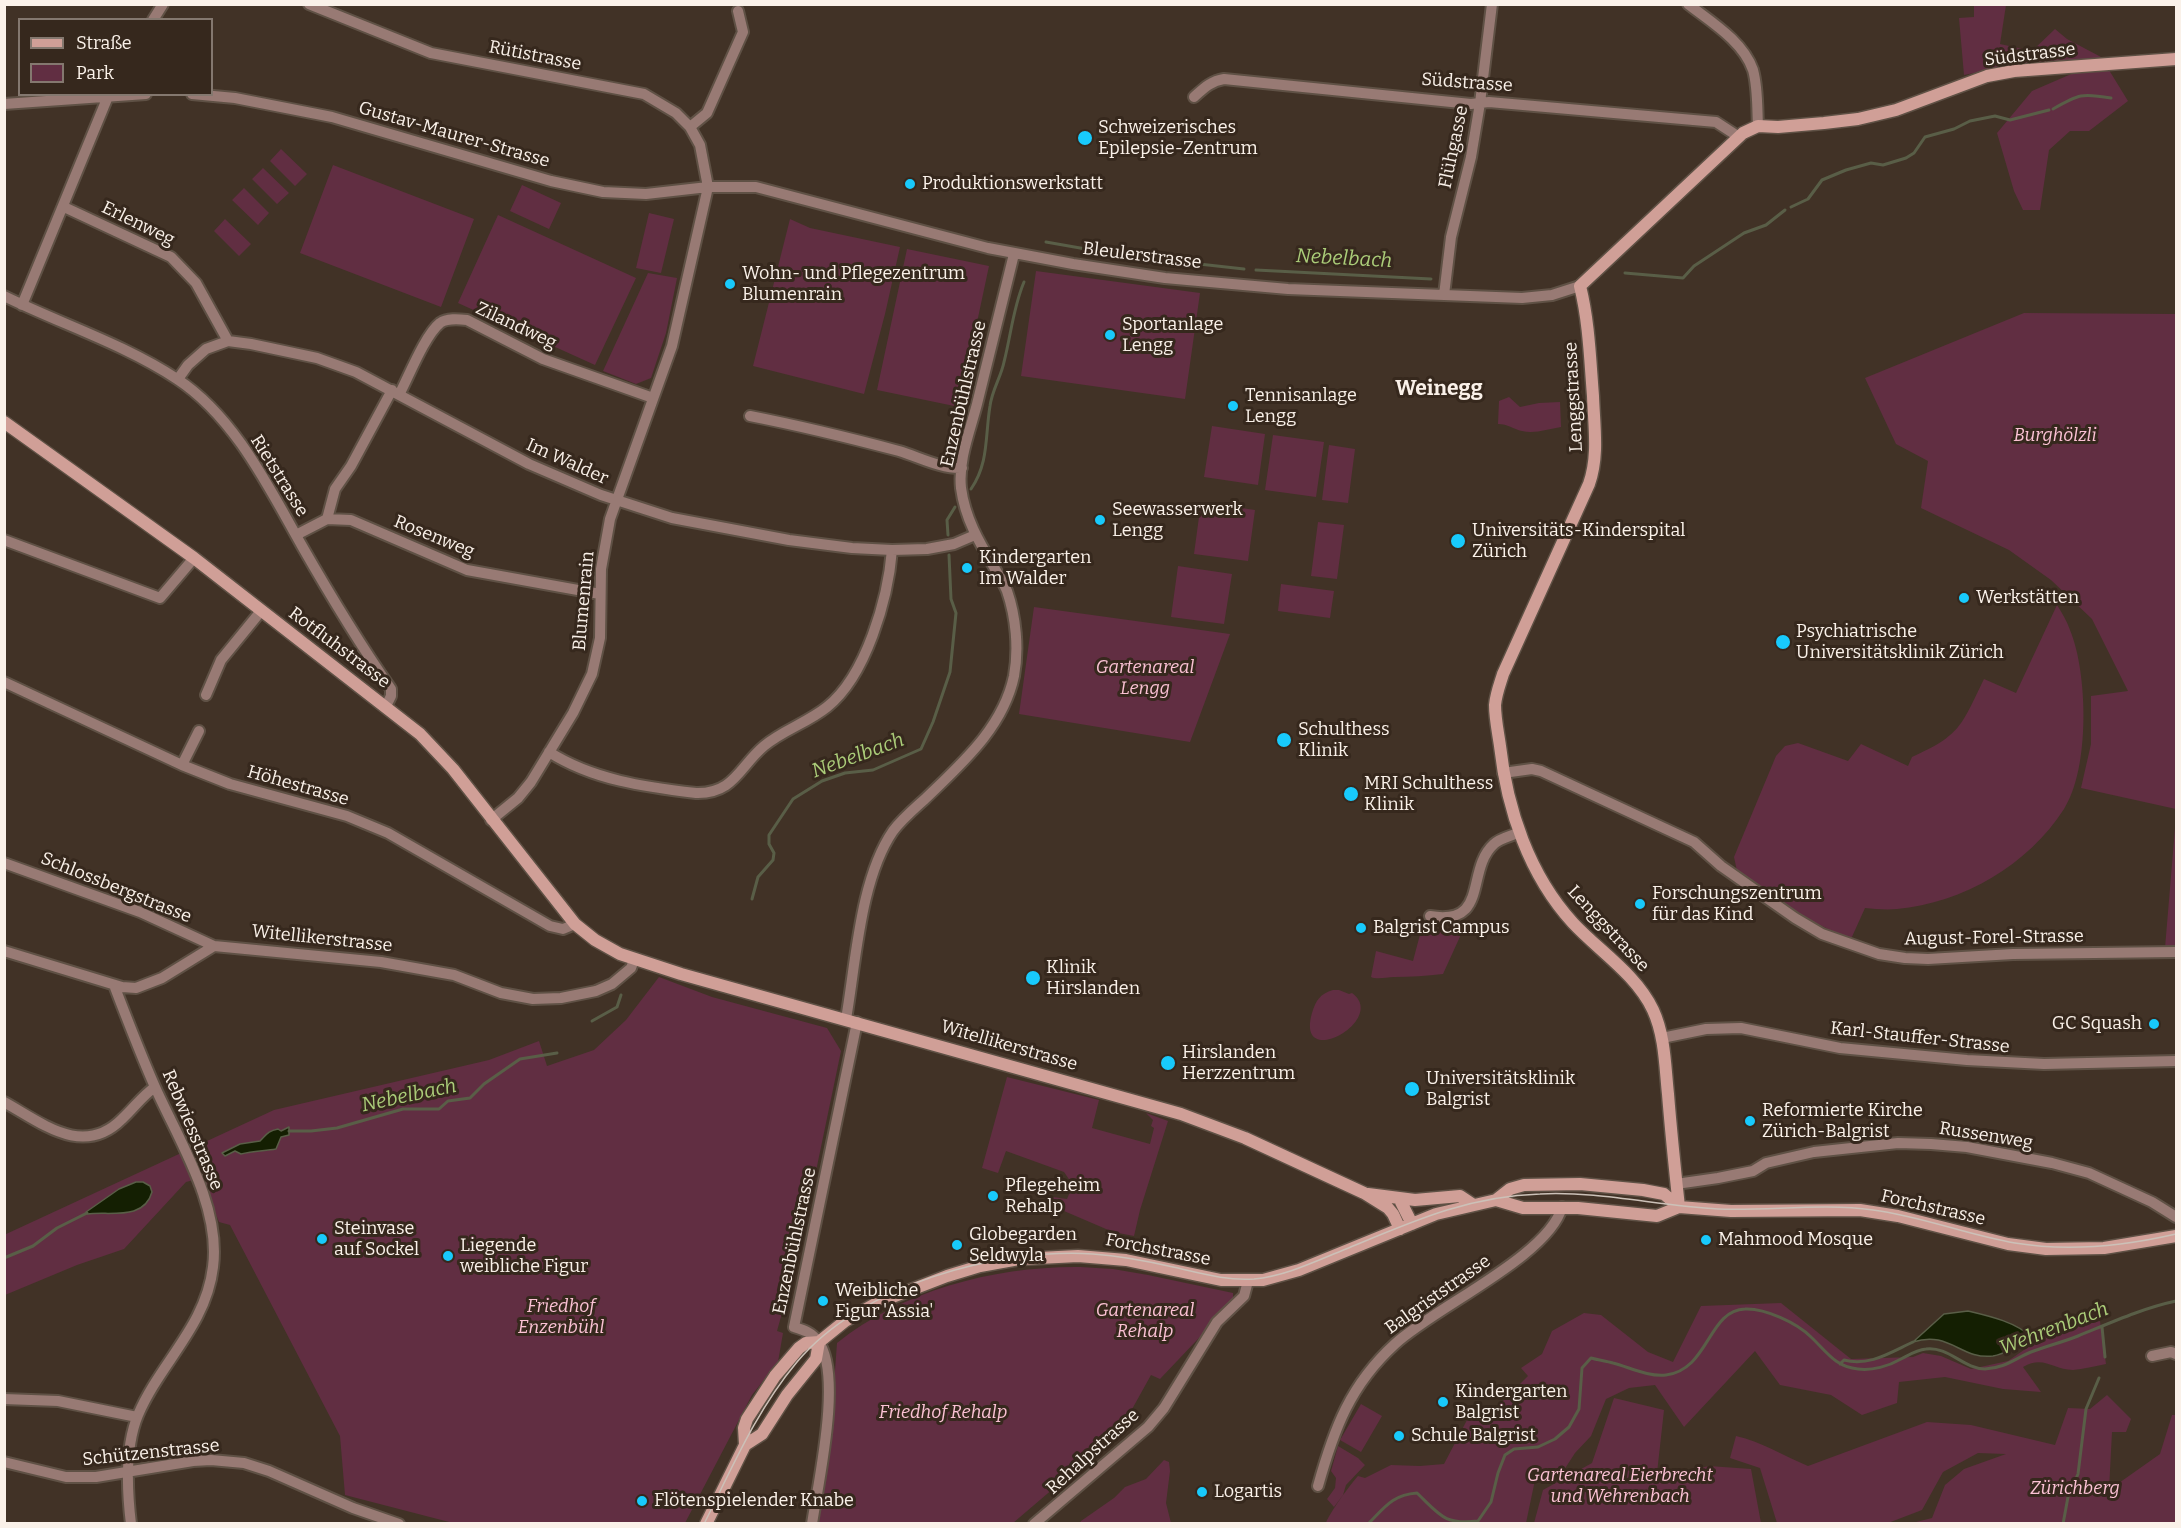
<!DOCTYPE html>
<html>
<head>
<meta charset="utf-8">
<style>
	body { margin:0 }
	#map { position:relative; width:2181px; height:1528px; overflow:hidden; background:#413226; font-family:Bitter,serif }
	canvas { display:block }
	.frame { position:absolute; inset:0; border:6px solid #faf1e9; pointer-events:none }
	.legend { position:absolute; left:18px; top:18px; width:195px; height:78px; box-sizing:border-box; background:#36281d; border:2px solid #84786f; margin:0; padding:8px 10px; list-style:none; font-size:18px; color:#faf1e9 }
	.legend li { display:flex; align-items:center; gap:12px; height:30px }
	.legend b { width:30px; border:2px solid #84786f }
</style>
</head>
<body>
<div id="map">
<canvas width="2181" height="1528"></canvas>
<div class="frame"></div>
<ul class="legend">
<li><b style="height:8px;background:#d09f97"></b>Straße</li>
<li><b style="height:16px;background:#612e42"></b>Park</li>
</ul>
</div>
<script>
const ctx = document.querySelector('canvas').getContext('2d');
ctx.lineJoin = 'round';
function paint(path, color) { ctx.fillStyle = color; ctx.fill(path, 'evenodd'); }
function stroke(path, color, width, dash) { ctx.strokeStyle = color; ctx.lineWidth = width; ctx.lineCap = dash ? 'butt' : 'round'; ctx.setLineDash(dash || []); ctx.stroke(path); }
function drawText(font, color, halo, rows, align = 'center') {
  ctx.font = font + ' Bitter,serif'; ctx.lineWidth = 6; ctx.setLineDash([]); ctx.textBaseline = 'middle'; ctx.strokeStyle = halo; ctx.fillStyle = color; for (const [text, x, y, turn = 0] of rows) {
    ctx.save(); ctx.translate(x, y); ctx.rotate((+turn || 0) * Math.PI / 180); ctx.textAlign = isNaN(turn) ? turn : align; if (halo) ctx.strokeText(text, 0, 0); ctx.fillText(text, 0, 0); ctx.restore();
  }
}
const green = new Path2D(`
	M1974 5H2006L2000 44 2032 51 2055 29 2067 39 2101 57 2128 101 2089 131H2070L2049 150 2040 210H2023L2014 191 1997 133 2032 91 2099 62 2014 65 1964 75 1959 18 1974 17Z
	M281 149 307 174 295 186 270 161Z
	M333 165 474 219 441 307 300 253Z
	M263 168 289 193 277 204 252 179Z
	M522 185 561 203 549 229 510 211Z
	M244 188 269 213 258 225 232 200Z
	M649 213 674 219 661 273 636 268Z
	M498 215 636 278 595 365 458 303Z
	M225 219 251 244 239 256 214 231Z
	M790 219 810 228 900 247 885 314 864 394 753 366Z
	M907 249 989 266 959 407 877 390Z
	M1036 271 1200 293 1185 399 1021 376Z
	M648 273 677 278 666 333 651 378 636 384 603 371Z
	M2024 313 2176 314V809L2081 788 2091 744V696L2128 691 2092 619 2051 580 2009 550 1921 508 1928 461 1896 444 1865 378Z
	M1509 397 1520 407 1539 403 1560 402 1561 427C1548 429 1535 434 1522 431 1513 429 1508 424 1498 424L1499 401Z
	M1212 426 1265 434 1258 485 1204 477Z
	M1273 435 1324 442 1316 497 1265 490Z
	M1329 445 1355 449 1348 503 1322 500Z
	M1201 502 1255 510 1248 561 1194 554Z
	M1318 522 1344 525 1337 579 1311 576Z
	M1178 566 1232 574 1224 624 1171 617Z
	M1281 584 1334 591 1330 618 1278 611Z
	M2057 605C2062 613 2067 621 2070 630 2088 673 2090 769 2064 809 2028 865 1963 903 1897 909 1886 910 1875 909 1865 908L1851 939C1809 923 1774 897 1737 871L1734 857 1776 756 1785 746 1798 743 1848 761 1861 744 1908 766 1912 757C1961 735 1961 726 1984 679L2016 693Z
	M1034 607 1230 634 1190 742 1019 714Z
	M2176 816V948H2165Z
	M1422 927 1431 930 1460 932 1461 927 1463 930 1443 974C1426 976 1411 977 1394 977 1386 977 1378 980 1371 977L1376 951 1413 961Z
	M659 977 712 997 827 1028 841 1051 787 1310 782 1313 777 1331 783 1333 778 1362 752 1395 685 1523H453L345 1495 340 1436 230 1225 219 1222 201 1178 186 1182 124 1249 77 1265 5 1295 4 1235 274 1110 489 1060 539 1041 547 1066 594 1050 626 1020Z
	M1333 990H1339L1349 994 1352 993C1389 1020 1295 1072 1312 1013 1316 1000 1320 994 1333 990Z
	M1007 1077 1099 1100 1092 1128 1150 1144 1154 1128 1151 1126 1153 1120 1146 1113 1168 1121 1140 1210 1134 1236 1113 1232 1050 1205 1053 1197 1067 1199 1073 1185 1064 1172 1006 1151 998 1173 982 1168Z
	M1080 1267 1113 1269 1148 1275 1233 1293V1302L1160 1379 1151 1375 1126 1420 1129 1424 1013 1523 815 1524 831 1426 837 1343C903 1290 996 1266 1080 1267Z
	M1781 1303 1851 1359 1913 1357 1923 1353 1941 1356 1971 1369 2008 1361 2047 1334 2100 1321 2106 1364C2095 1366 2083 1369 2073 1370 2053 1370 2044 1355 2023 1367L2041 1392 2003 1389 1945 1377 1899 1382 1897 1403 1862 1415 1831 1395 1780 1385 1755 1351 1684 1427 1655 1385 1629 1388 1606 1399 1591 1436 1575 1453 1564 1470 1535 1480 1526 1523H1326C1328 1515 1352 1482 1358 1476L1365 1478 1391 1465 1420 1466 1444 1464 1467 1420 1477 1415 1490 1414 1528 1376 1521 1368 1542 1354 1552 1331 1584 1313 1601 1315 1648 1352 1673 1362 1701 1306Z
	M2107 1395 2131 1419 2126 1432H2112L2109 1490 2160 1454 2172 1415H2176V1523H1912L1932 1518 1945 1485 1964 1469 2006 1454 1978 1453 1943 1472 1922 1510 1888 1523H1777L1760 1468 1730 1458 1736 1436C1762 1442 1784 1456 1808 1466L1927 1422 1971 1425 2055 1445 2068 1408 2090 1409Z
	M1614 1398 1664 1410 1657 1473 1665 1476 1709 1466 1751 1469 1761 1523H1534L1543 1490 1592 1463Z
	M1361 1404 1382 1416 1361 1452 1340 1440Z
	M1338 1446 1358 1458 1365 1465 1346 1485 1343 1495 1334 1507 1327 1499 1335 1488 1336 1478 1331 1471Z
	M1164 1460 1169 1462 1170 1471 1166 1503 1171 1523H1080L1081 1521 1114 1498 1125 1487 1146 1479Z`);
const water = new Path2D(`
	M289 1127V1135L281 1137 276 1149C264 1151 253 1151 241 1154L235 1151 225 1156 222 1153 240 1144 260 1141C267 1134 268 1131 278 1129L281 1131Z
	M136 1182H143L150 1186 152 1192C144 1221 109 1211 87 1214L86 1212 119 1189Z
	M1968 1311C1989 1316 2016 1322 2031 1337 2020 1344 2006 1354 1993 1356 1961 1360 1949 1330 1913 1342L1944 1314Z`);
const stream = new Path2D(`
	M2053 109C2079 94 2082 93 2111 98
	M1791 207 1808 199 1822 180 1846 170 1871 163 1883 165 1906 158 1914 153 1925 137 1954 129 1970 121 1995 116 2010 120 2049 110
	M1046 242 1120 255
	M1136 257 1244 269
	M1256 270 1431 279
	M1625 273 1683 278 1694 266 1744 233 1766 225 1785 210
	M971 489C989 463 985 436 990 406 992 390 1001 377 1004 362 1011 335 1013 308 1024 282
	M948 535 947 520 955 507
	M752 899 758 877 773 860 774 853 769 844V835L793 799 822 781 845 773 873 770 921 749 933 722 950 672 956 613 951 599 949 555
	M592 1021 617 1007 621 995
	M289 1131H311L337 1128 403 1109H439L448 1101 470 1098 484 1084 520 1059 557 1053
	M4 1258 33 1246 57 1228 87 1213
	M2102 1327 2105 1357
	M1840 1364 1844 1360C1869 1367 1891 1352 1913 1342
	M1368 1524C1385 1507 1392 1495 1417 1493 1440 1515 1444 1525 1478 1521L1491 1502 1498 1473 1505 1455 1514 1449 1538 1447 1555 1439 1569 1427 1579 1409 1582 1368 1591 1358C1598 1360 1606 1361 1613 1363 1629 1367 1648 1377 1666 1375 1709 1370 1708 1310 1745 1309 1765 1308 1797 1323 1811 1337 1826 1351 1835 1367 1858 1369 1872 1371 1889 1366 1901 1359 1909 1355 1916 1350 1926 1349 1948 1346 1964 1369 1985 1369 2005 1368 2014 1359 2031 1352 2047 1346 2063 1342 2078 1336 2110 1323 2143 1308 2176 1301
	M2063 1524 2068 1497 2078 1474 2086 1409 2099 1378`);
const street = new Path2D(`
	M309 4 431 53 644 94 676 113 690 127 700 145 708 187 672 346 610 519 601 569 600 638 592 674 573 713 531 782 518 798 491 820
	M1688 4C1711 22 1743 41 1753 70 1758 88 1757 108 1758 126
	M153 20 163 4
	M192 94 235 98 332 117 551 181 603 192 646 194 708 187H756L988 248 1073 264 1165 278 1288 289 1522 298 1552 295 1580 286
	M1194 97C1204 88 1211 81 1224 79L1471 104 1489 102 1716 122 1739 137
	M4 104 146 94
	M690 127 707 113 743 32 738 11
	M64 207 171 257 196 283 228 341
	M1444 295 1451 237 1471 157 1480 103 1492 4
	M4 296C61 324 124 344 177 379 235 417 269 488 302 546 330 595 359 643 391 689V696L386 706
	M22 305 109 94
	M178 379 188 365 206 349 228 341 251 344 317 358 356 372 529 464 601 495 672 518 789 540 852 548 892 550 927 549 954 544 975 535
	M400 393C409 376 425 335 440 323 447 318 458 319 467 320L543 359 653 398
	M750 416C801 426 850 438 899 451 919 457 941 469 962 468
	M327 519 335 489 351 466 392 390
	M296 535 327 519 351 520 467 570 600 594
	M4 540 160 598 194 558
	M4 682 182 765 230 784 347 816 388 833 550 926 563 929 575 924
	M206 695 221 660 261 611
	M549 752C593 780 645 787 696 793 734 794 739 767 764 746 783 730 807 723 827 707 866 676 888 599 892 550
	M182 765 199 731
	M1503 773 1532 769 1541 771 1694 842 1721 866 1795 918 1822 934 1879 954 1905 958 1928 959 2013 954 2176 952
	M4 863 140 912 214 946
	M1430 916C1490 926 1465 870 1494 844 1500 838 1512 836 1520 832
	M4 951 122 987 136 988 162 978 214 946 381 962 454 975 501 993 533 999 561 998 596 991 612 984 631 968 634 960
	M114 985C127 1019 140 1053 155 1087 179 1141 221 1206 213 1267 206 1326 160 1363 138 1415 125 1446 127 1491 131 1524
	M846 1019C856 962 860 879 893 831 902 819 914 809 925 799 961 764 1003 728 1014 676 1019 649 1016 617 1007 591 1004 583 998 575 994 567 979 542 965 518 961 488 958 460 970 431 977 404 989 354 1002 304 1014 254
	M1662 1038 1706 1029 1741 1028 1840 1048 1967 1060 2044 1064 2176 1061
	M4 1102C42 1123 83 1158 122 1119 134 1108 142 1096 155 1087
	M1676 1184 1718 1178 1753 1171 1766 1163 1814 1152 1898 1143 1931 1144 1967 1147 2052 1163 2089 1173 2152 1202 2176 1217
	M2152 1356 2171 1352 2176 1354
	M4 1399 58 1401 137 1417
	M4 1462 66 1477H96L193 1461 211 1460 244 1463 269 1471 353 1508 399 1524
	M1318 1486C1334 1429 1350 1385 1395 1344 1435 1307 1549 1256 1562 1207
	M812 1524C818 1483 843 1374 818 1341 811 1332 804 1330 794 1327L857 1022
	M1034 1524 1148 1427 1164 1408 1217 1322 1244 1296 1248 1281`);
const secondary = new Path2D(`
	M4 422 194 558 420 734 453 769 575 924 595 940 620 954 681 974 1181 1114 1245 1138 1364 1193 1388 1208 1393 1214 1400 1229
	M1368 1194 1415 1200 1460 1196 1472 1204
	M1399 1198 1412 1224
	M1496 1200 1523 1208H1578L1657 1216 1679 1207 1731 1211 1860 1210 1898 1216 2008 1244 2046 1249 2104 1248 2176 1236
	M1679 1207C1675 1170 1671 1132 1668 1094 1665 1066 1665 1036 1653 1010 1636 974 1599 951 1573 923 1529 875 1507 809 1500 746 1498 732 1495 718 1495 705 1496 694 1500 684 1503 674L1589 484C1599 456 1594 426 1593 396 1590 359 1589 322 1580 286L1743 133 1758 126 1778 127 1824 123 1858 119 1896 110 1987 76 2014 71 2176 59
	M745 1445 762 1434 787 1395 816 1359 819 1342
	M706 1524 745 1445 744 1428 747 1419 775 1376 799 1348 806 1343 819 1342 845 1321 877 1303 947 1276 980 1266 1019 1259 1078 1256 1126 1260 1221 1280H1263L1299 1270 1436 1214 1496 1200 1510 1189 1524 1185 1580 1184 1643 1190 1664 1194 1679 1207`);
const tram = new Path2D(`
	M704 1524C732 1468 756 1411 797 1362 861 1285 996 1248 1093 1254 1120 1256 1147 1261 1173 1267 1200 1273 1226 1281 1254 1279 1286 1276 1316 1261 1346 1249 1411 1222 1468 1196 1540 1194 1600 1191 1658 1206 1718 1209 1770 1211 1822 1203 1873 1210 1921 1216 1967 1235 2015 1243 2069 1252 2124 1246 2176 1234`);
const markers = [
	[1085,138,8,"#18cafc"],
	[910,184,6,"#18cafc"],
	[730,284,6,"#18cafc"],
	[1110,335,6,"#18cafc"],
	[1233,406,6,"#18cafc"],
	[1100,520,6,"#18cafc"],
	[1458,541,8,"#18cafc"],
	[967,568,6,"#18cafc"],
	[1964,598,6,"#18cafc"],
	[1783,642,8,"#18cafc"],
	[1284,740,8,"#18cafc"],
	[1351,794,8,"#18cafc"],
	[1640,904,6,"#18cafc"],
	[1361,928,6,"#18cafc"],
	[1033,978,8,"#18cafc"],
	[2154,1024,6,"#18cafc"],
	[1168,1063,8,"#18cafc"],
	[1412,1089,8,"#18cafc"],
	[1750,1121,6,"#18cafc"],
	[993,1196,6,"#18cafc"],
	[322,1239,6,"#18cafc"],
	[1706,1240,6,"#18cafc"],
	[957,1245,6,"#18cafc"],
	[448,1256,6,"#18cafc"],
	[823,1301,6,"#18cafc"],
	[1443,1402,6,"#18cafc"],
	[1399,1436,6,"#18cafc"],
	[1202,1492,6,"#18cafc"],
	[642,1501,6,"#18cafc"]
];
const streetNames = [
	["Südstrasse",2030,55,-7],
	["Rütistrasse",535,56,11],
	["Südstrasse",1467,83,4],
	["Gustav-Maurer-Strasse",454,135,16],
	["Flühgasse",1454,147,-78],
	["Erlenweg",138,224,26],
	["Bleulerstrasse",1142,256,7],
	["Zilandweg",516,326,25],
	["Enzenbühlstrasse",964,394,-77],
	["Lenggstrasse",1574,397,-93],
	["Im Walder",567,462,24],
	["Rietstrasse",279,476,58],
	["Rosenweg",434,537,22],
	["Blumenrain",584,601,-85],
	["Rotfluhstrasse",339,648,37],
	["Höhestrasse",298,786,16],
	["Schlossbergstrasse",116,888,22],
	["Lenggstrasse",1608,929,47],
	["August-Forel-Strasse",1994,938,-1],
	["Witellikerstrasse",322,939,6],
	["Karl-Stauffer-Strasse",1920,1038,6],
	["Witellikerstrasse",1009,1046,16],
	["Rebwiesstrasse",192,1130,67],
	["Russenweg",1986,1136,9],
	["Forchstrasse",1933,1208,13],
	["Enzenbühlstrasse",795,1241,-78],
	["Forchstrasse",1158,1250,11],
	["Balgriststrasse",1438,1295,-35],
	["Rehalpstrasse",1093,1452,-42],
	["Schützenstrasse",151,1453,-6]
];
const poiNames = [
	["Schweizerisches",1098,128],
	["Epilepsie-Zentrum",1098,149],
	["Produktionswerkstatt",922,184],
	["Wohn- und Pflegezentrum",742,274],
	["Blumenrain",742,295],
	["Sportanlage",1122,325],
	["Lengg",1122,346],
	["Tennisanlage",1245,396],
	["Lengg",1245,417],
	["Seewasserwerk",1112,510],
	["Lengg",1112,531],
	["Universitäts-Kinderspital",1472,531],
	["Zürich",1472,552],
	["Kindergarten",979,558],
	["Im Walder",979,579],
	["Werkstätten",1976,598],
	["Psychiatrische",1796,632],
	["Universitätsklinik Zürich",1796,653],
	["Schulthess",1298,730],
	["Klinik",1298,751],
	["MRI Schulthess",1364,784],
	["Klinik",1364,805],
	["Forschungszentrum",1652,894],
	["für das Kind",1652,915],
	["Balgrist Campus",1373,928],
	["Klinik",1046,968],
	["Hirslanden",1046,989],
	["GC Squash",2142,1024,"right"],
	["Hirslanden",1182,1053],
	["Herzzentrum",1182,1074],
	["Universitätsklinik",1426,1079],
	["Balgrist",1426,1100],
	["Reformierte Kirche",1762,1111],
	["Zürich-Balgrist",1762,1132],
	["Pflegeheim",1005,1186],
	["Rehalp",1005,1207],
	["Steinvase",334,1229],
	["auf Sockel",334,1250],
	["Globegarden",969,1235],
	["Seldwyla",969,1256],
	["Mahmood Mosque",1718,1240],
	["Liegende",460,1246],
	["weibliche Figur",460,1267],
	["Weibliche",835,1291],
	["Figur 'Assia'",835,1312],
	["Kindergarten",1455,1392],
	["Balgrist",1455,1413],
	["Schule Balgrist",1411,1436],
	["Logartis",1214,1492],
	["Flötenspielender Knabe",654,1501]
];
const parkNames = [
	["Burghölzli",2055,436],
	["Gartenareal",1145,668],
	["Lengg",1145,689],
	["Friedhof",561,1307],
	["Enzenbühl",561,1328],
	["Gartenareal",1145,1311],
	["Rehalp",1145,1332],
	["Friedhof Rehalp",943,1413],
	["Gartenareal Eierbrecht",1620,1476],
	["und Wehrenbach",1620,1497],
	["Zürichberg",2075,1489]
];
const waterNames = [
	["Nebelbach",1344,259,3],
	["Nebelbach",858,756,-20],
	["Nebelbach",409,1096,-12],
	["Wehrenbach",2054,1329,-21]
];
const quarterNames = [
	["Weinegg",1439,389]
];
paint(green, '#612e42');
paint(water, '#141f02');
stroke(water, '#595e47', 1.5);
stroke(stream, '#595e47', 3);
stroke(street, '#5f5145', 14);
stroke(secondary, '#5f5145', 15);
stroke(street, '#987a74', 10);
stroke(secondary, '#d09f97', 12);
stroke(tram, '#ccc1b8', 1.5);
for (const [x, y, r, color] of markers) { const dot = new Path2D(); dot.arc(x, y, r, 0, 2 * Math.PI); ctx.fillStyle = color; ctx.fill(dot); stroke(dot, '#36281d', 2); }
drawText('18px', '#faf1e9', '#36281d', streetNames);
drawText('18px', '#faf1e9', '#36281d', poiNames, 'left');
drawText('italic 18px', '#fcc2d5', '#36281d', parkNames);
drawText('italic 20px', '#abcd79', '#36281d', waterNames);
drawText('bold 21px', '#faf1e9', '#36281d', quarterNames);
</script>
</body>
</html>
